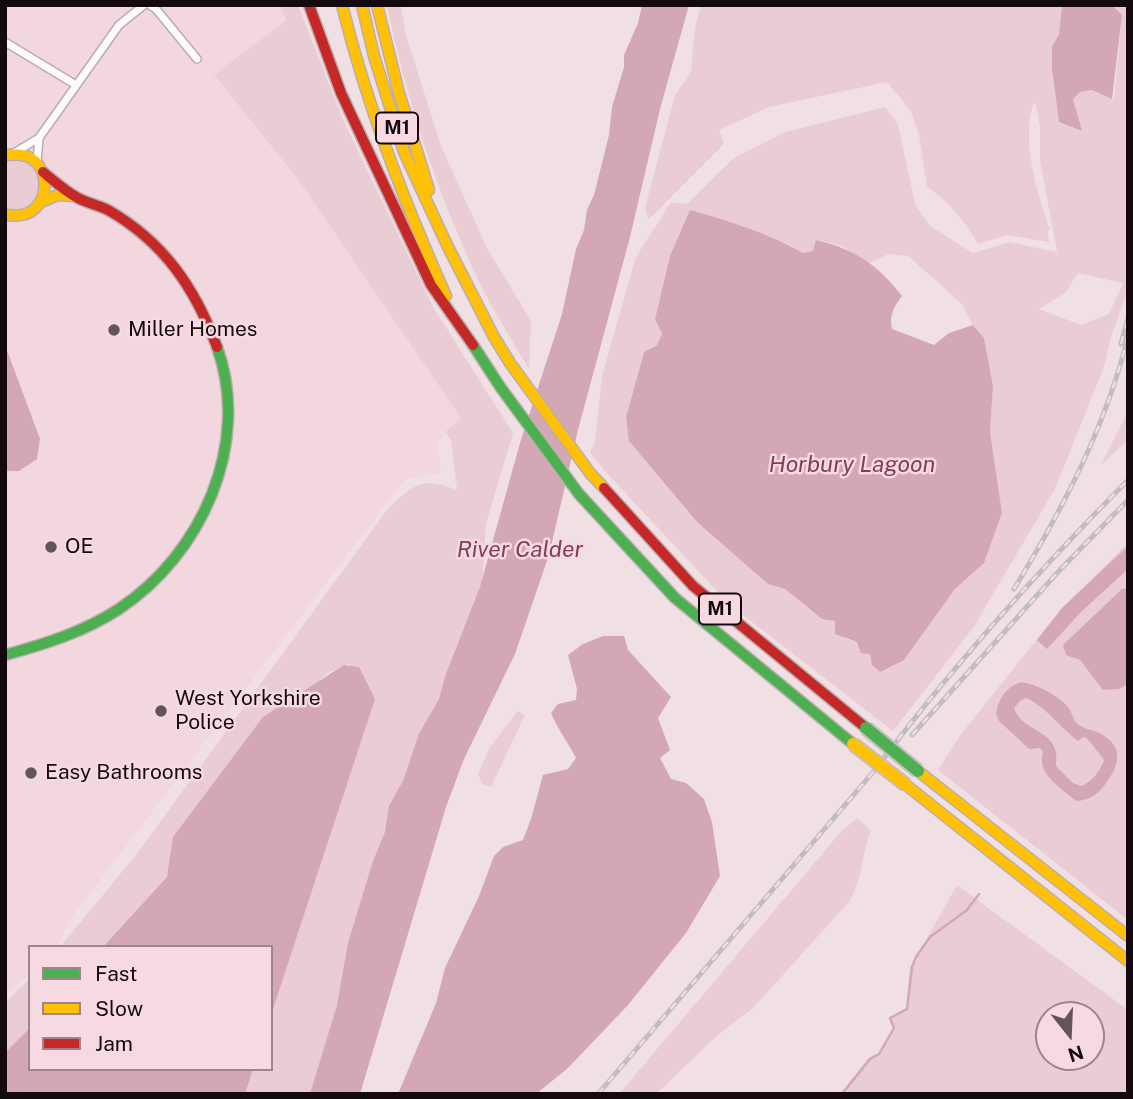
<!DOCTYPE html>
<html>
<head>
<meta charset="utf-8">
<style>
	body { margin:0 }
	#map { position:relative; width:1133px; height:1099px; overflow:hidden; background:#f0e0e4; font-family:"Public Sans",sans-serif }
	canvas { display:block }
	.frame { position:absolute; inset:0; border:7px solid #140a0d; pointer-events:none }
	.legend { position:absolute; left:28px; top:945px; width:245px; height:126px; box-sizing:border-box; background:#f7d9e1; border:2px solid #9c868c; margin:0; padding:9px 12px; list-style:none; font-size:21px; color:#140a0d }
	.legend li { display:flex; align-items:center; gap:14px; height:35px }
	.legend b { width:35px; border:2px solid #9c868c }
	.north { position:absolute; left:1035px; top:1001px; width:70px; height:70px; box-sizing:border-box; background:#f7d9e1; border:2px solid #9c868c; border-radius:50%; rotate:162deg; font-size:19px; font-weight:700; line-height:28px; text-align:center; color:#140a0d }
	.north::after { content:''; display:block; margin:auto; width:24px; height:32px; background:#615558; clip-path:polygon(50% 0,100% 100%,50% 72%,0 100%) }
</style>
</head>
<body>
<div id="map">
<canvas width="1133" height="1099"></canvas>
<div class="frame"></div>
<ul class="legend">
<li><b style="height:9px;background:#4caf50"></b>Fast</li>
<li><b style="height:9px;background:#ffc107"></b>Slow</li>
<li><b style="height:9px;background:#c62828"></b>Jam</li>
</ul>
<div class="north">N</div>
</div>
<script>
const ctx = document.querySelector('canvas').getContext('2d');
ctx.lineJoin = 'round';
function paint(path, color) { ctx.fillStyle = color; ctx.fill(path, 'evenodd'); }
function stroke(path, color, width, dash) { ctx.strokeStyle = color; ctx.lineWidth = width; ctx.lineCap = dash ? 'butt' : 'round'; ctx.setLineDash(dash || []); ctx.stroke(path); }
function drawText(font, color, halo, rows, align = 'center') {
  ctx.font = font + ' "Public Sans",sans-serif'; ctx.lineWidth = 5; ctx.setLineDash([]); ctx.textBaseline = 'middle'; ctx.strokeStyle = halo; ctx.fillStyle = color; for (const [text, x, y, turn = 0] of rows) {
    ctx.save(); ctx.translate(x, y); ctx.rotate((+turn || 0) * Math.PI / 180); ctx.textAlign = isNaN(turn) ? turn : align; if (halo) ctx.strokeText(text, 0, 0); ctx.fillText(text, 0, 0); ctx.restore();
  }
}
const built = new Path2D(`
	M5 5H281L286 20 214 75 297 178 462 418 445 432 438 445 441 473 405 479 72 917 60 941 55 947H30V973L5 996Z`);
const green = new Path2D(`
	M280 5H298L344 122 433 307 513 433 486 524 482 587 440 698 413 758 385 833 312 1094H243L251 1069H271V1007L354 670 348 664 328 673 308 690 170 878 106 947H60L136 855 387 510C413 484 422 476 457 490L451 440 445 432 461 418 297 178 214 75 286 20Z
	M387 5H401L405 32 441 146 487 248 531 321 529 369C511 338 491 308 476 275 436 189 406 99 387 5Z
	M701 5H1062L1059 34 1052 47V69L1059 122 1081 131 1073 99 1079 92 1092 90 1114 100 1122 15 1112 5H1128V290L1111 337 1104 367 1055 489 973 628 893 731 730 605 603 469 590 452 595 441 602 376 636 257 671 202 687 204 734 158 785 132 885 107 898 124 915 204 930 226 973 253 1009 242 1057 252 1040 160V127L1035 101C1019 134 1038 196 1050 230L1047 231 1049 242 1008 235 978 244C965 222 948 200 927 187L919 135 911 111 887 82 769 107 719 130 724 144 648 220 645 208 675 95 691 72 695 28ZM817 240 842 246 869 263 889 254 908 256 961 303 973 325 984 338 993 386 990 432 1002 513 984 563 955 589 904 660 870 654 857 642 846 639 835 621 809 609 785 589 768 584 698 523 630 441 626 417 644 352 657 345 662 334 655 319 670 256 786 243 803 253 813 251ZM1078 273 1123 283 1109 314 1081 325 1039 309 1066 292Z
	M18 160C56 169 42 220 5 209V162Z
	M1128 411V440L1101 465Z
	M1128 543V920L938 770 961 734 1062 608Z
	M518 711 525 715 491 787 482 784 478 774 490 747Z
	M857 818 871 830C861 856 863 878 849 902L752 1009 720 1033 656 1094H619L839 834Z
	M957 885 1128 1010V1094H840L869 1057 879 1053 893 1029 889 1018 906 1008 910 968ZM1049 1015H1091V1057H1049Z
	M30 979V1031L5 1056V1002Z`);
const water = new Path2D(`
	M642 5H689L660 109 630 237 578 430 549 555 515 654 464 759 446 807 360 1094H310L337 1005 348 943 373 861 385 832 389 806 403 781 419 734 439 699 446 674 480 587 520 443 562 314 576 249 584 230 587 210 594 195 609 135 612 107 624 67V55L638 23Z
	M1062 5H1112L1122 15 1112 99 1092 90 1080 92 1073 99 1082 131 1059 122 1052 69V47L1059 34Z
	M690 210C729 221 768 233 803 253L813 251 816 240C855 249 878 265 902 296 894 307 889 315 892 329L934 345 949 333 973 325 984 338 993 386 990 432 1002 513 984 563 955 589 904 660 880 672 872 665 870 654 861 653 857 642 835 634V621L822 619 785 589 768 584 698 523 629 441 626 417 644 352 657 345 662 334 655 319 670 256Z
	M5 350 8 353 40 439 37 459 19 471H5Z
	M1128 546V569L1082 611 1047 649 1037 640 1062 608Z
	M1128 588V684L1119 689 1103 690 1080 660 1066 655 1063 645 1122 589Z
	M603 636H624L628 650 671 697 658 718 670 750 660 758 671 779 686 783 704 799 712 822 720 876 686 933 628 1005 568 1068 536 1094H398L436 1003 445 968 479 896 494 856 503 847 523 840 531 819 543 775 568 769 576 758C568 742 558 730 551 713L558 704 576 700 577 689 568 655 583 644Z
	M344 665 359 667 375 699 271 1015V947H103L167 877 173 837 263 717Z
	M1021 682C1036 684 1058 695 1068 707 1073 713 1072 720 1079 725 1085 729 1093 730 1099 733 1124 745 1120 764 1107 782 1098 794 1091 800 1076 801 1061 788 1036 774 1043 752L1040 748 1029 749 999 721 996 714C998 699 1006 687 1021 682ZM1027 698C1048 709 1060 728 1078 741L1083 737 1087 738 1104 760C1101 770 1091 783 1081 786L1073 783 1056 766C1062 728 1022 734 1014 708L1021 700Z
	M30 1028V1069H253L245 1094H5V1053Z`);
const stream = new Path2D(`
	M842 1094 870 1059 879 1054 894 1028 890 1018 907 1009 912 967 916 957 930 937 967 910 979 894`);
const street = new Path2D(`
	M150 5 156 9 197 59
	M5 42 76 85
	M14 153 39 138 119 25 144 5
	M37 162 39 138`);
const fast = new Path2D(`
	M473 345 501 388 579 494 675 598 853 744
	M5 655C45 644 84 632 119 609 201 555 252 444 217 347`);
const slow = new Path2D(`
	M342 5C367 106 404 201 446 296
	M362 5 374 56 404 152 447 245 494 337 510 363 590 473 604 488
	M377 5 399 93 429 190
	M5 155C10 155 17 154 22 155 52 160 52 209 22 215 17 216 10 215 5 215
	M41 202 58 195 73 196
	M918 771 1128 936
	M906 785 1128 961`);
const jam = new Path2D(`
	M309 5 341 93 431 285 473 345
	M43 172C54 181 65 191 78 198 87 203 98 205 108 210 164 242 195 288 217 347
	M604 488 693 586 866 728`);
const rail = new Path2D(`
	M1121 344 1128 318
	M1014 589C1062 510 1106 427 1128 336
	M912 735 1058 572 1128 500
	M598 1094 874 771C951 668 1037 572 1128 480`);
const fastBridge = new Path2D(`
	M866 728 918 771`);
const slowBridge = new Path2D(`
	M853 744 906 785`);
const markers = [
	[114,330,7,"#615558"],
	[51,547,7,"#615558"],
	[161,711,7,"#615558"],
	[31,773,7,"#615558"]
];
const shields = [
	[397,128,42],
	[720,609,42]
];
const shieldNames = [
	["M1",397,128],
	["M1",720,609]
];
const poiNames = [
	["Miller Homes",128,330],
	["OE",65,547],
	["West Yorkshire",175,699],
	["Police",175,723],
	["Easy Bathrooms",45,773]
];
const waterNames = [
	["Horbury Lagoon",852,465],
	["River Calder",520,550]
];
paint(built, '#f3d7de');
paint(green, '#eaccd5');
paint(water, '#d3a8b4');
stroke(stream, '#d3a8b4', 2.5);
stroke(street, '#b9adb0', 10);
stroke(fast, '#b9adb0', 13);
stroke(slow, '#b9adb0', 13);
stroke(jam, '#b9adb0', 13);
stroke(street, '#fdfafb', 7);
stroke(fast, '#4caf50', 10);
stroke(slow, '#ffc107', 10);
stroke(jam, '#c62828', 10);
stroke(rail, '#c1bdbf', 5);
stroke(rail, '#f7d9e1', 2.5, [8]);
stroke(fastBridge, '#c6bec0', 16, []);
stroke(slowBridge, '#c6bec0', 16, []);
stroke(fastBridge, '#4caf50', 12);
stroke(slowBridge, '#ffc107', 12);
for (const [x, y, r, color] of markers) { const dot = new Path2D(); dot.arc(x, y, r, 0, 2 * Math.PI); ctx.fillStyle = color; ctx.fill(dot); stroke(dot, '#f7d9e1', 2.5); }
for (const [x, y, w] of shields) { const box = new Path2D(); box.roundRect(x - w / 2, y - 15.5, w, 31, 5); ctx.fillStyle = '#f7d9e1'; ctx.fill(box); stroke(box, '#140a0d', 2); }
drawText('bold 19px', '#140a0d', null, shieldNames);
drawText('21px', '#140a0d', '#f7d9e1', poiNames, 'left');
drawText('italic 23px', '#833e56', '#f7d9e1', waterNames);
</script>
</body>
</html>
